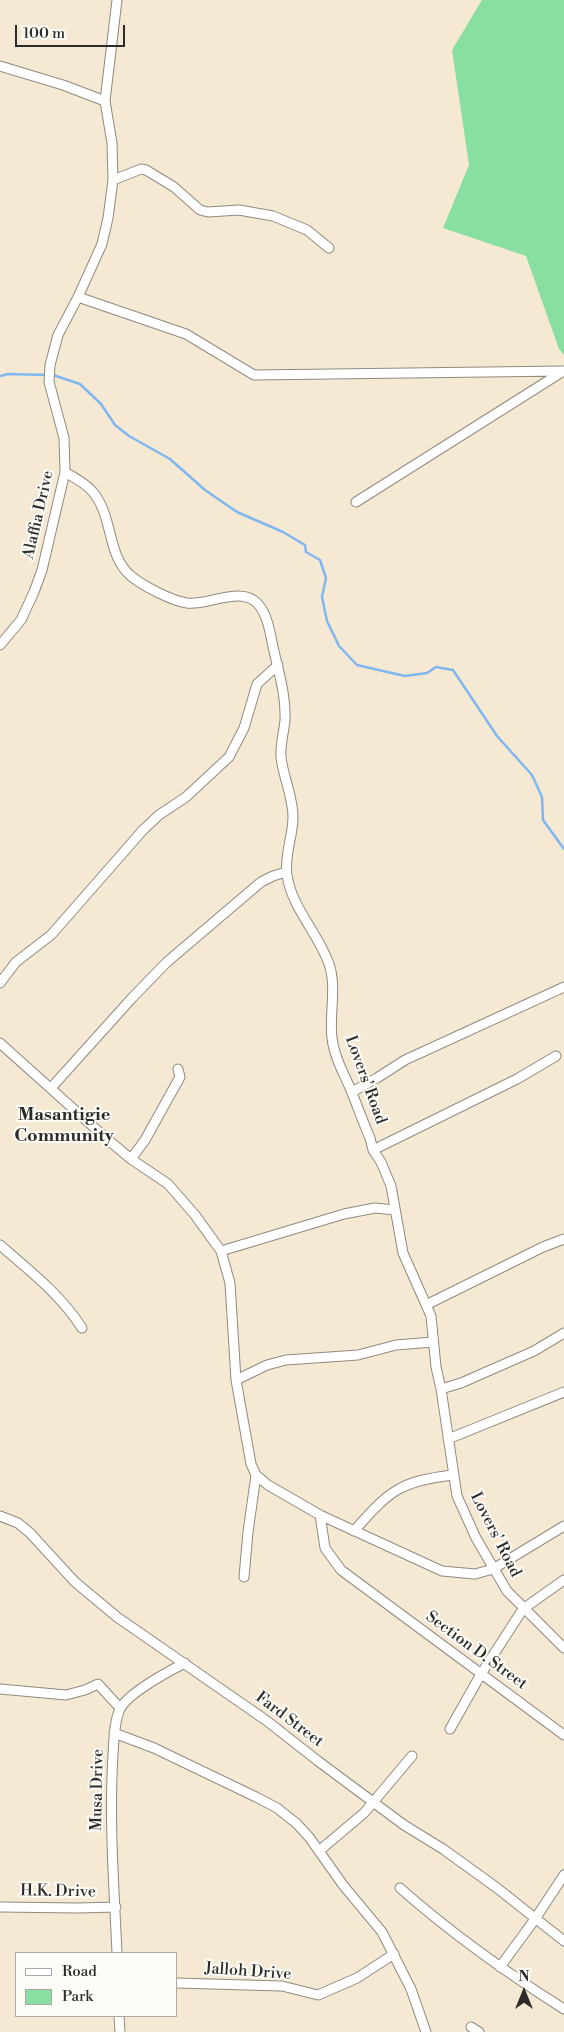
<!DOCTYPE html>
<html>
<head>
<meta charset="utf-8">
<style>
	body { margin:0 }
	#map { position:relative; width:564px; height:2032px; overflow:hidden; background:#f5e9d3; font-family:"Libre Bodoni",serif }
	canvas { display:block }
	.legend { position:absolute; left:15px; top:1952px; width:162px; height:65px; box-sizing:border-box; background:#fdfcf7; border:1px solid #a9a8a5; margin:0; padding:6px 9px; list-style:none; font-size:15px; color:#2b2b2b }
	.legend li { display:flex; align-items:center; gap:10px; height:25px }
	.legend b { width:25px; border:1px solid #a9a8a5 }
	.north { position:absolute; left:499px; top:1967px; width:50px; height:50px; -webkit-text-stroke:4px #fdfcf7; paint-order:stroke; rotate:0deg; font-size:14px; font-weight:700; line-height:20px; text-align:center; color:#2b2b2b }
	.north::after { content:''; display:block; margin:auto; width:18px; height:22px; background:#2b2b2b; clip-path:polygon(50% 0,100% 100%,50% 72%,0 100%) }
	.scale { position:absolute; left:15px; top:25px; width:110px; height:22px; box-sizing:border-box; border:2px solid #2b2b2b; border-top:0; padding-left:6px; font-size:15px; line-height:18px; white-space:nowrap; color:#2b2b2b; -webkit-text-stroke:4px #fdfcf7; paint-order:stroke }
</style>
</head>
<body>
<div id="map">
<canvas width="564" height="2032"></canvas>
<ul class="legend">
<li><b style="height:6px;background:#fff"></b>Road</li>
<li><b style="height:14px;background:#89dea1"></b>Park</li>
</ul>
<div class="north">N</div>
<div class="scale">100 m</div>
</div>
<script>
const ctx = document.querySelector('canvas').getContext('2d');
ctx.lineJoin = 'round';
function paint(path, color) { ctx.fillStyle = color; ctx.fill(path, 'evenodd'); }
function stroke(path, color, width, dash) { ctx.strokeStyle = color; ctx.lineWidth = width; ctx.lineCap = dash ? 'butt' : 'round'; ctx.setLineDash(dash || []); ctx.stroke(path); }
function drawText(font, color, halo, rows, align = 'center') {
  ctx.font = font + ' "Libre Bodoni",serif'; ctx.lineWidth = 4; ctx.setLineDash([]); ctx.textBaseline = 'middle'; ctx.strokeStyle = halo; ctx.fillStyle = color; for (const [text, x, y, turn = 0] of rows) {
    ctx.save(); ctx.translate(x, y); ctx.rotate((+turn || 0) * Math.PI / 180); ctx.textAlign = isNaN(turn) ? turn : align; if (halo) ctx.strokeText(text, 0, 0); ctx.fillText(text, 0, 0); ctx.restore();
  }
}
const green = new Path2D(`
	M482 0H564V355L559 349 526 256 443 228 469 165 452 50Z`);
const stream = new Path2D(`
	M53 375 80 384 101 404 115 425 129 436 170 459 205 490 237 512 283 532 305 545 306 552 320 560 326 578 322 597 327 621 339 646 357 665 405 676 427 673 436 667 453 670 497 736 532 775 542 797 543 820 564 849
	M0 376 8 374 47 375`);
const minor = new Path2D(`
	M0 66 63 85 105 101
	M113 180 141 169 146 170 174 187 200 210 208 212 239 210 273 216 307 230 329 248
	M78 297 186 334 254 375 564 371
	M65 472C75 478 85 483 92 491 114 516 106 555 131 576 143 586 172 601 187 603 207 606 242 585 258 604 269 617 270 635 274 651 279 674 286 695 285 720 284 732 280 744 281 757 283 777 293 796 293 817 293 836 284 856 287 875 292 909 318 932 329 964 337 987 329 1014 332 1038 334 1056 343 1072 350 1088 357 1105 363 1122 370 1138L373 1150 381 1162 391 1186 403 1253 431 1316 436 1367 441 1389 457 1496 476 1538 507 1591 564 1648
	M356 502 562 372
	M0 645 21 620 34 592 42 570 65 472 64 438 49 382 50 365 58 335 78 297 102 244 108 218 113 180 112 143 105 101 117 0
	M0 983 16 962 51 935 143 830 159 815 186 797 229 757 244 728 257 684 278 665
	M0 1043 107 1139 131 1159 168 1184 195 1215 221 1251 230 1283 236 1380 251 1464 256 1475 268 1485 320 1515 442 1571 475 1574 493 1569 564 1526
	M51 1088 132 998 167 962 261 882 273 876 286 872
	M352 1092 377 1078 405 1060 564 987
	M373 1150 517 1079 556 1056
	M131 1159 145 1140 180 1077 178 1069
	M0 1245C30 1271 60 1294 82 1328
	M221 1251 344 1214 375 1208 395 1210
	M426 1305 543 1247 564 1239
	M236 1380 267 1365 286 1360 358 1355 396 1345 433 1342
	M441 1389 461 1383 534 1351 564 1333
	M448 1439 564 1392
	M320 1515 325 1548 341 1570 564 1735
	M0 1516 18 1523 30 1533 75 1582 117 1617 267 1721 318 1761 404 1825 443 1849 497 1888 564 1941
	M354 1531C389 1491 400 1481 453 1475
	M244 1577 248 1532 256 1475
	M0 1689 66 1695 85 1690 98 1684 120 1708
	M450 1729 481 1674 523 1609 564 1580
	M114 1733 154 1748 256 1797 277 1808 296 1823 309 1837 343 1885 382 1932 411 1989 426 2032
	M319 1851 364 1813 412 1756
	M400 1888C451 1933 507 1973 564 2009
	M0 1907 79 1908 116 1907
	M117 1953C114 1887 109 1820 113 1754 114 1740 114 1722 120 1709 128 1693 169 1671 185 1663
	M500 1967 535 1919 564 1875
	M176 1983 282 1986 318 1995 357 1978 394 1954
	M119 2016 120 2032
	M471 2027 479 2032`);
const streetNames = [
	["Alaffia Drive",39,515,-77],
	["Lovers' Road",365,1080,70],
	["Lovers' Road",495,1535,63],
	["Section D. Street",476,1651,36],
	["Fard Street",289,1720,37],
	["Musa Drive",98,1790,-89],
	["H.K. Drive",58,1892,1],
	["Jalloh Drive",248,1972,4]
];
const neighbourhoodNames = [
	["Masantigie",64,1116],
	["Community",64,1137]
];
paint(green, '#89dea1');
stroke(stream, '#81b7f0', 2.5);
stroke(minor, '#908a7f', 11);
stroke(minor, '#fff', 9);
drawText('16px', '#2b2b2b', '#fdfcf7', streetNames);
drawText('bold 18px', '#2b2b2b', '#fdfcf7', neighbourhoodNames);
</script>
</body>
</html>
